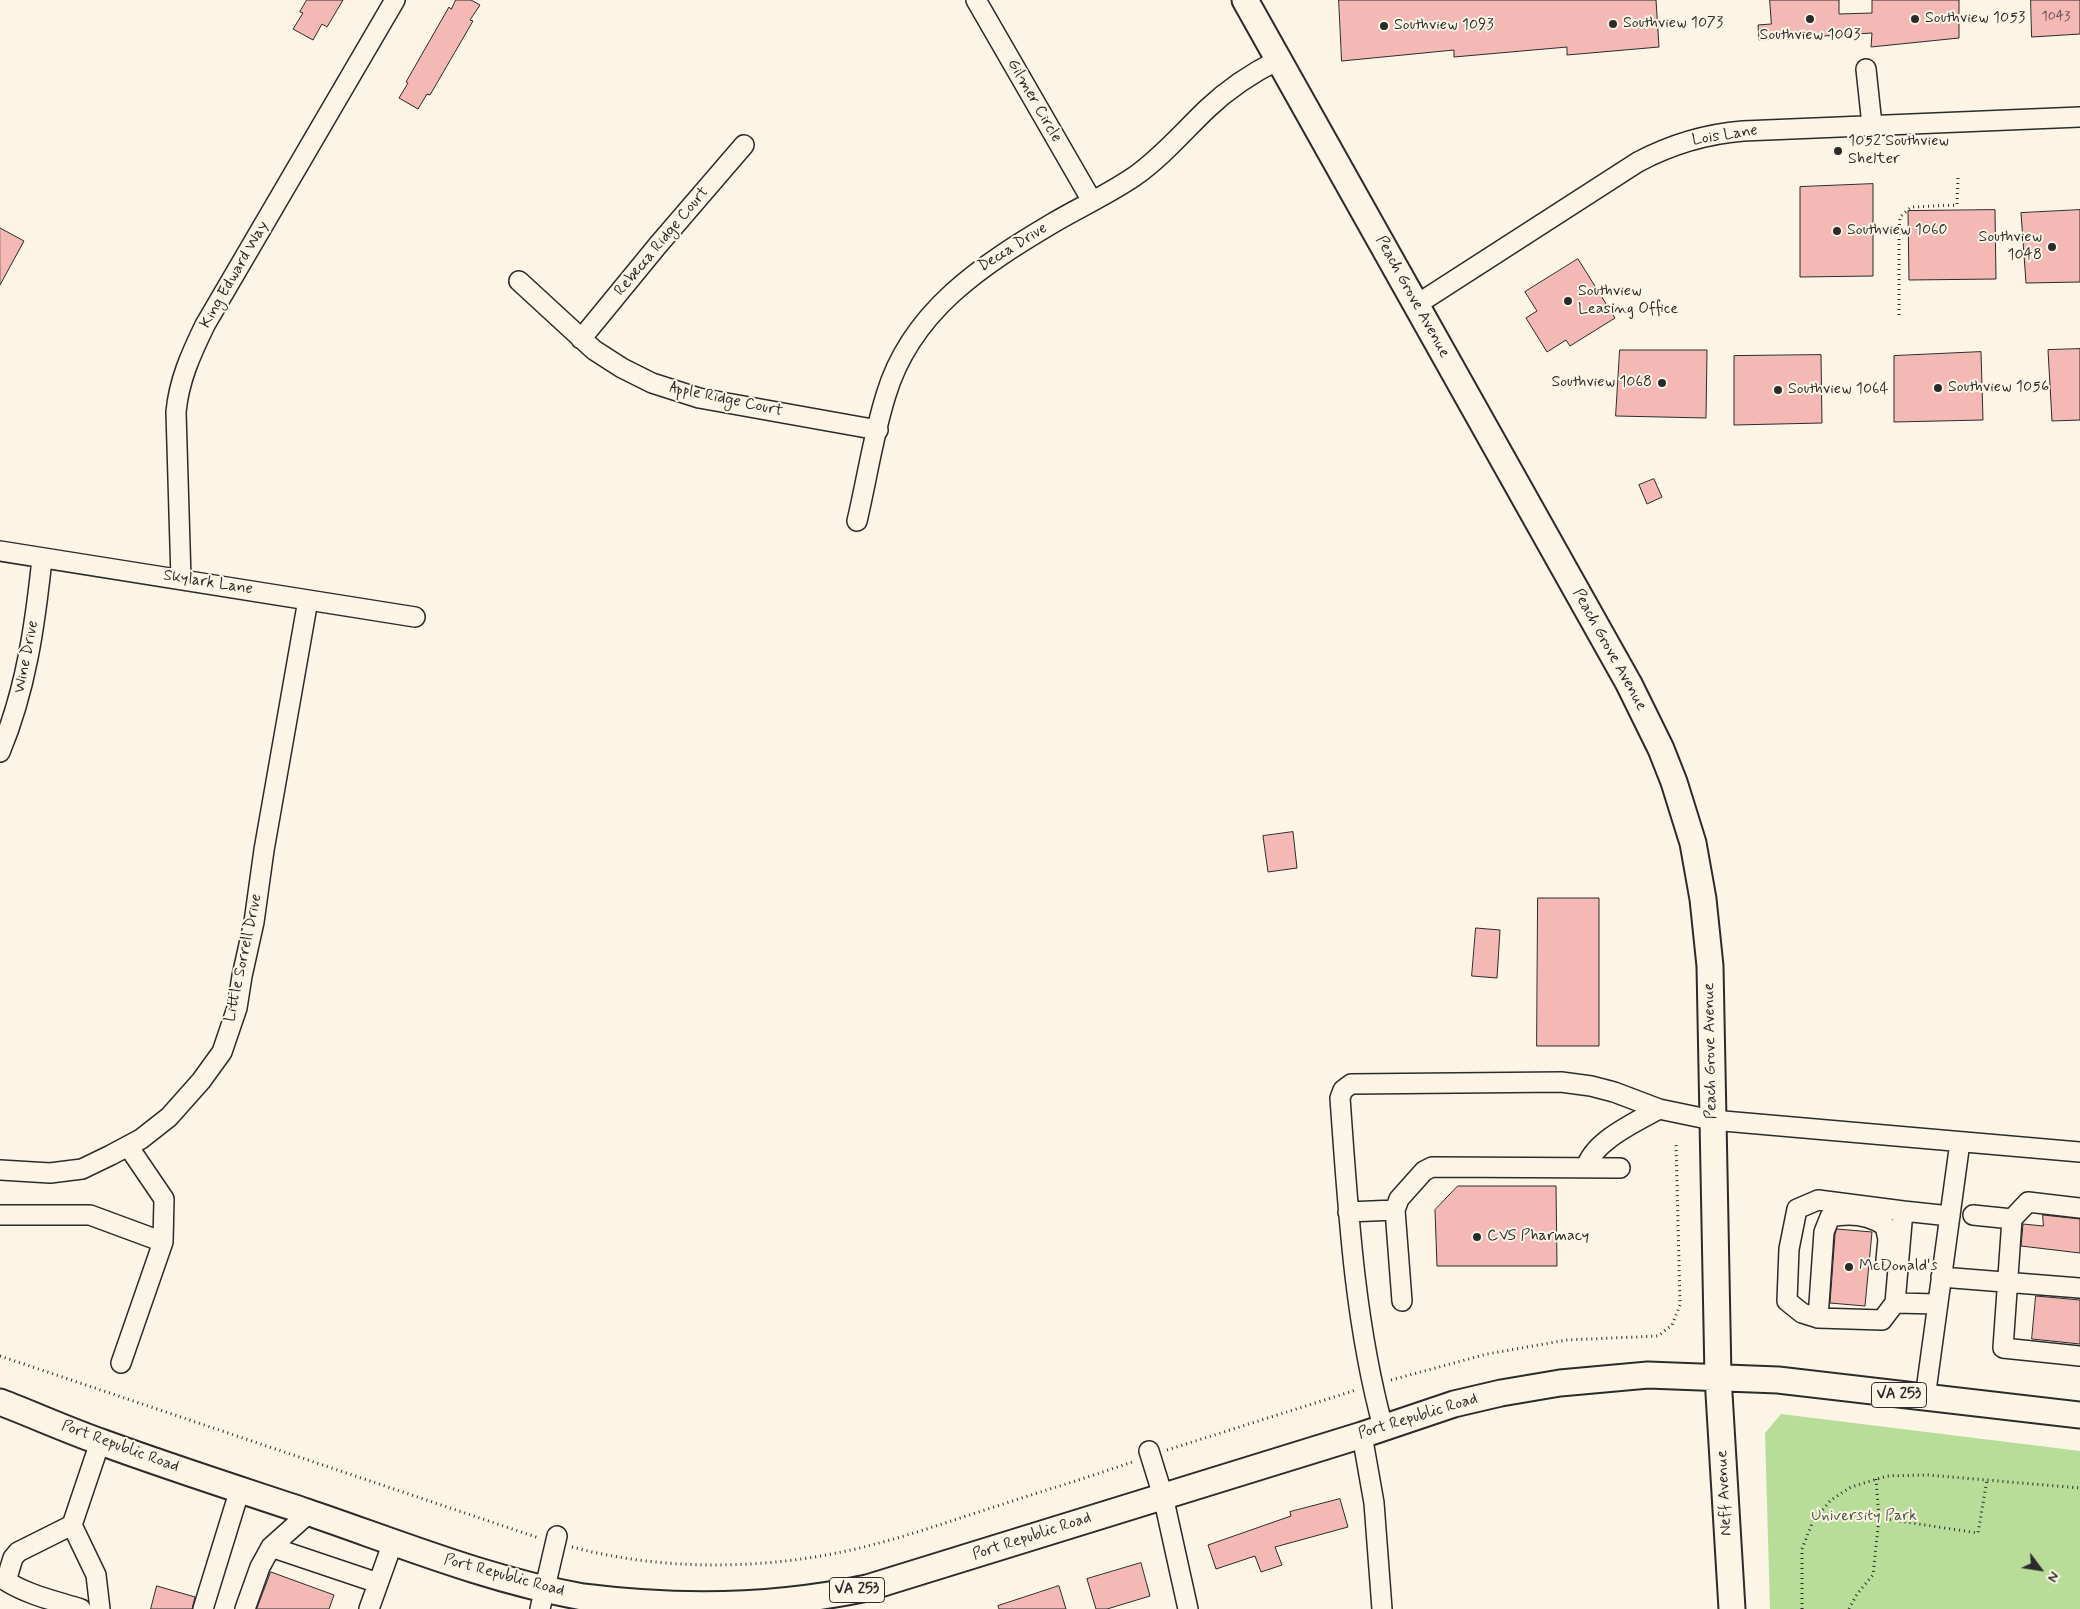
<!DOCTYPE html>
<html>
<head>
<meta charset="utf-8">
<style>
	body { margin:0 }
	#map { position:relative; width:2080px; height:1609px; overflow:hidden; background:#fcf5e5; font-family:Mynerve,sans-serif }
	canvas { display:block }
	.north { position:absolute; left:2015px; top:1544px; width:50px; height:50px; -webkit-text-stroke:4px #fcf5e5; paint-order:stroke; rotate:121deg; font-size:14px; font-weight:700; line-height:20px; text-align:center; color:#2b2b2b }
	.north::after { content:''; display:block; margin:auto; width:18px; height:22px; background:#2b2b2b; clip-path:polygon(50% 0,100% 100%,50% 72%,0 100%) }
</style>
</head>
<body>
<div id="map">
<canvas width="2080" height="1609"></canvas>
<div class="north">N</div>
</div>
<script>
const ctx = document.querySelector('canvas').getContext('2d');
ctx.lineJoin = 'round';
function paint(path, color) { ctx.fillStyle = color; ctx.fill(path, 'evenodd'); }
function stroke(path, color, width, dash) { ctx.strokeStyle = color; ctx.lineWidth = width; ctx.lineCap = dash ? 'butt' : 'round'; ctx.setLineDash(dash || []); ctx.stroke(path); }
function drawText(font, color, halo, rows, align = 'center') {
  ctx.font = font + ' Mynerve,sans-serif'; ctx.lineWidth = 4; ctx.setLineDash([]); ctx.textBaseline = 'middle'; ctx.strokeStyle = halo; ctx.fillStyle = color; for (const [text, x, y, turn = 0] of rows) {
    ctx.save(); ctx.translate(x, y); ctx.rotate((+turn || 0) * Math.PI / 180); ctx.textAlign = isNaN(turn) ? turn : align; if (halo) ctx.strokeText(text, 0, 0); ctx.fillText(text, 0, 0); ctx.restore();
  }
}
const green = new Path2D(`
	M1781 1414 2080 1451V1609H1770L1765 1433Z`);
const building = new Path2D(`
	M307 0H343L327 27 322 24 313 40 293 29 303 13 300 12Z
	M456 0H471L480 5 470 20 473 21 430 95 427 94 418 109 399 98 408 83 406 82 449 7 451 9Z
	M1339 0H1656L1659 47 1567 55V47L1454 57V50L1342 61Z
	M1770 0H1839V14L1872 13V0H1959V38L1871 47 1872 33 1759 40 1758 25 1771 24Z
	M2031 0H2080V34L2032 37Z
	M1873 184V276L1800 277V187Z
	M1995 210 1996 279 1909 280 1908 211Z
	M2080 210V282L2026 283 2021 213Z
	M0 228 24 241 0 285Z
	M1578 259 1615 318 1570 346 1566 340 1547 352 1526 318 1537 311 1525 292Z
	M2080 349V420L2052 421 2048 350Z
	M1620 350H1707L1706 418 1616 416Z
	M1981 352 1983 420 1894 422V356Z
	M1821 355 1822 423 1734 425V356Z
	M1654 479 1662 497 1647 504 1639 485Z
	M1293 832 1297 868 1268 872 1263 836Z
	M1538 898H1599V1046H1537Z
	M1476 928 1500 930 1497 978 1472 976Z
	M1458 1186H1556L1557 1266H1437L1435 1210Z
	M2043 1215 2080 1219V1253L2021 1246 2023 1224 2043 1226Z
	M1837 1229 1872 1232 1865 1306 1830 1303 1835 1235Z
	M2036 1296 2080 1300V1344L2032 1339Z
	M1340 1499 1348 1527 1275 1547 1282 1565 1261 1572 1255 1556 1216 1569 1208 1545 1291 1516 1290 1512Z
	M1141 1563 1150 1596 1107 1609H1096L1087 1579Z
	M271 1572 334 1595 329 1609H257Z
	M157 1586 195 1597 192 1609H151Z
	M1059 1586 1066 1609H999L998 1606Z`);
const path = new Path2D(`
	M1899 315V231L1900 217 1911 207 1957 205 1958 177
	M0 1356 539 1538
	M1391 1380 1487 1354 1567 1340 1658 1336 1672 1325 1680 1305 1676 1142
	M1167 1450 1356 1390
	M1876 1479 1879 1518 1978 1533 1987 1480
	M572 1547C670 1573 781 1570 879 1543 917 1533 953 1520 991 1508 1039 1492 1087 1478 1135 1461
	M1802 1609V1549L1813 1521 1831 1500 1851 1487 1887 1476 1928 1475 2080 1488
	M1849 1609 1857 1594 1873 1575 1879 1518`);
const minor = new Path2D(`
	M976 0 1092 201
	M1866 69 1872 125
	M519 281 594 350 622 368 652 383 699 398 878 430
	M1416 305 1638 162C1670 145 1706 134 1743 131L2080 117
	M581 339 658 245 744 145
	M857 521C867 479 873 436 886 395 911 311 982 265 1053 223 1080 207 1109 194 1135 176 1162 157 1183 132 1207 109 1228 89 1252 73 1278 60
	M0 551 415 617
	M181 579 176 412C179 380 191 354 205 325L395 0
	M0 752C26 690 35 625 42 559
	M1586 1168C1593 1141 1636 1122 1659 1109
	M0 1170 50 1173 82 1169 111 1155 141 1139 169 1117 201 1081 222 1052 237 1008 242 976 254 922 264 850 308 600
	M1818 1200 1903 1211 1895 1303 1882 1320 1818 1318 1802 1313 1787 1301 1789 1249 1797 1209Z
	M1903 1211 1950 1216
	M1348 1212 1395 1210
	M0 1215H90L163 1242
	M1973 1215 2012 1219 2028 1202 2080 1208
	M2012 1219 2003 1348 2080 1356
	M1941 1277 2080 1288
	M1402 1301 1395 1210 1399 1199 1424 1171 1432 1167 1620 1168
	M1895 1303 1938 1304
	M1818 1318 1824 1232 1830 1217C1850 1213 1868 1214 1885 1226L1888 1239 1886 1260
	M121 1363 163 1242 164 1199 128 1146
	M1925 1398 1960 1142
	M1383 1427C1354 1320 1348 1208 1340 1098L1343 1090 1351 1084 1561 1082 1591 1086 1614 1092 1659 1109 1712 1120 2080 1152
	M1362 1435 1374 1503 1382 1609
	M100 1442 72 1525 96 1575 100 1609
	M1149 1451 1163 1496 1188 1609
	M72 1525 18 1552 13 1558 6 1581C28 1595 56 1601 81 1609
	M271 1547 378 1583
	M203 1609 240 1489
	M245 1609 260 1567 271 1547 309 1513
	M369 1609 393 1542
	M540 1609 557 1536`);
const major = new Path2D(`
	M1245 0 1629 684 1661 749 1674 782 1693 843 1703 899 1710 966 1718 1377 1732 1609
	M0 1402C34 1415 67 1430 101 1442 169 1467 238 1489 307 1512 398 1543 488 1580 583 1597 678 1609 773 1608 867 1588L1362 1435 1454 1404 1501 1393 1560 1383 1648 1375 1778 1380 2080 1415`);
const markers = [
	[1810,19,5,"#2b2b2b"],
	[1915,19,5,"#2b2b2b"],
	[1613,24,5,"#2b2b2b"],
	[1384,26,5,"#2b2b2b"],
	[1838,151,5,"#2b2b2b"],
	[1837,231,5,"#2b2b2b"],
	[2052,247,5,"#2b2b2b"],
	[1568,301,5,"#2b2b2b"],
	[1662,383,5,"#2b2b2b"],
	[1938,388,5,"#2b2b2b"],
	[1778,390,5,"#2b2b2b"],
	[1477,1237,5,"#2b2b2b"],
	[1849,1267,5,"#2b2b2b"]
];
const numberNames = [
	["1043",2056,17]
];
const shields = [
	[1899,1395,55],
	[857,1590,55]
];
const shieldNames = [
	["VA 253",1899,1395],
	["VA 253",857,1590]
];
const poiNames = [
	["Southview 1053",1925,19],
	["Southview 1073",1623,24],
	["Southview 1093",1394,26],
	["Southview 1003",1810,36,"center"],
	["1052 Southview",1848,142],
	["Shelter",1848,160],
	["Southview 1060",1847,231],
	["Southview",2042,238,"right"],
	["1048",2042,256,"right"],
	["Southview",1578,292],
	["Leasing Office",1578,310],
	["Southview 1068",1652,383,"right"],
	["Southview 1056",1948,388],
	["Southview 1064",1788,390],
	["CVS Pharmacy",1487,1237],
	["McDonald's",1859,1267]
];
const streetNames = [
	["Gilmer Circle",1034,101,60],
	["Lois Lane",1725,136,-9],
	["Rebecca Ridge Court",662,242,-50],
	["Decca Drive",1013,248,-32],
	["King Edward Way",235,275,-60],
	["Peach Grove Avenue",1412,297,61],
	["Apple Ridge Court",726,400,12],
	["Skylark Lane",208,583,9],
	["Peach Grove Avenue",1609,650,61],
	["Wine Drive",27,657,-79],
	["Little Sorrell Drive",244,958,-78],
	["Peach Grove Avenue",1711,1051,-91],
	["Port Republic Road",1418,1417,-17],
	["Port Republic Road",120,1447,20],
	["Neff Avenue",1725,1493,-93],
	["Port Republic Road",1032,1537,-18],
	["Port Republic Road",504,1576,15]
];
const parkNames = [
	["University Park",1864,1517]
];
paint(green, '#b7dd98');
paint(building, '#f4b8b5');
stroke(building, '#2b2b2b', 1);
stroke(minor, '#2b2b2b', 22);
stroke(major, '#2b2b2b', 29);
stroke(path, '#2b2b2b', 3, [1, 4]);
stroke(minor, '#fcf5e5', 19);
stroke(major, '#fcf5e5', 25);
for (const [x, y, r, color] of markers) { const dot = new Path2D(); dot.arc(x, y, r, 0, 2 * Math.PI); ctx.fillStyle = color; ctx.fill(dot); stroke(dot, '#fcf5e5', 2); }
drawText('14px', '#5d4e4e', null, numberNames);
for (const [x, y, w] of shields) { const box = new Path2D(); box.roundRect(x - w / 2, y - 12.5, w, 25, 4); ctx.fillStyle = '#fcf5e5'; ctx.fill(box); stroke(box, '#2b2b2b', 1); }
drawText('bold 15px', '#2b2b2b', null, shieldNames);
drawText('16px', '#2b2b2b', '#fcf5e5', poiNames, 'left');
drawText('16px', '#2b2b2b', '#fcf5e5', streetNames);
drawText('16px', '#4e5846', '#fcf5e5', parkNames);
</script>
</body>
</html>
